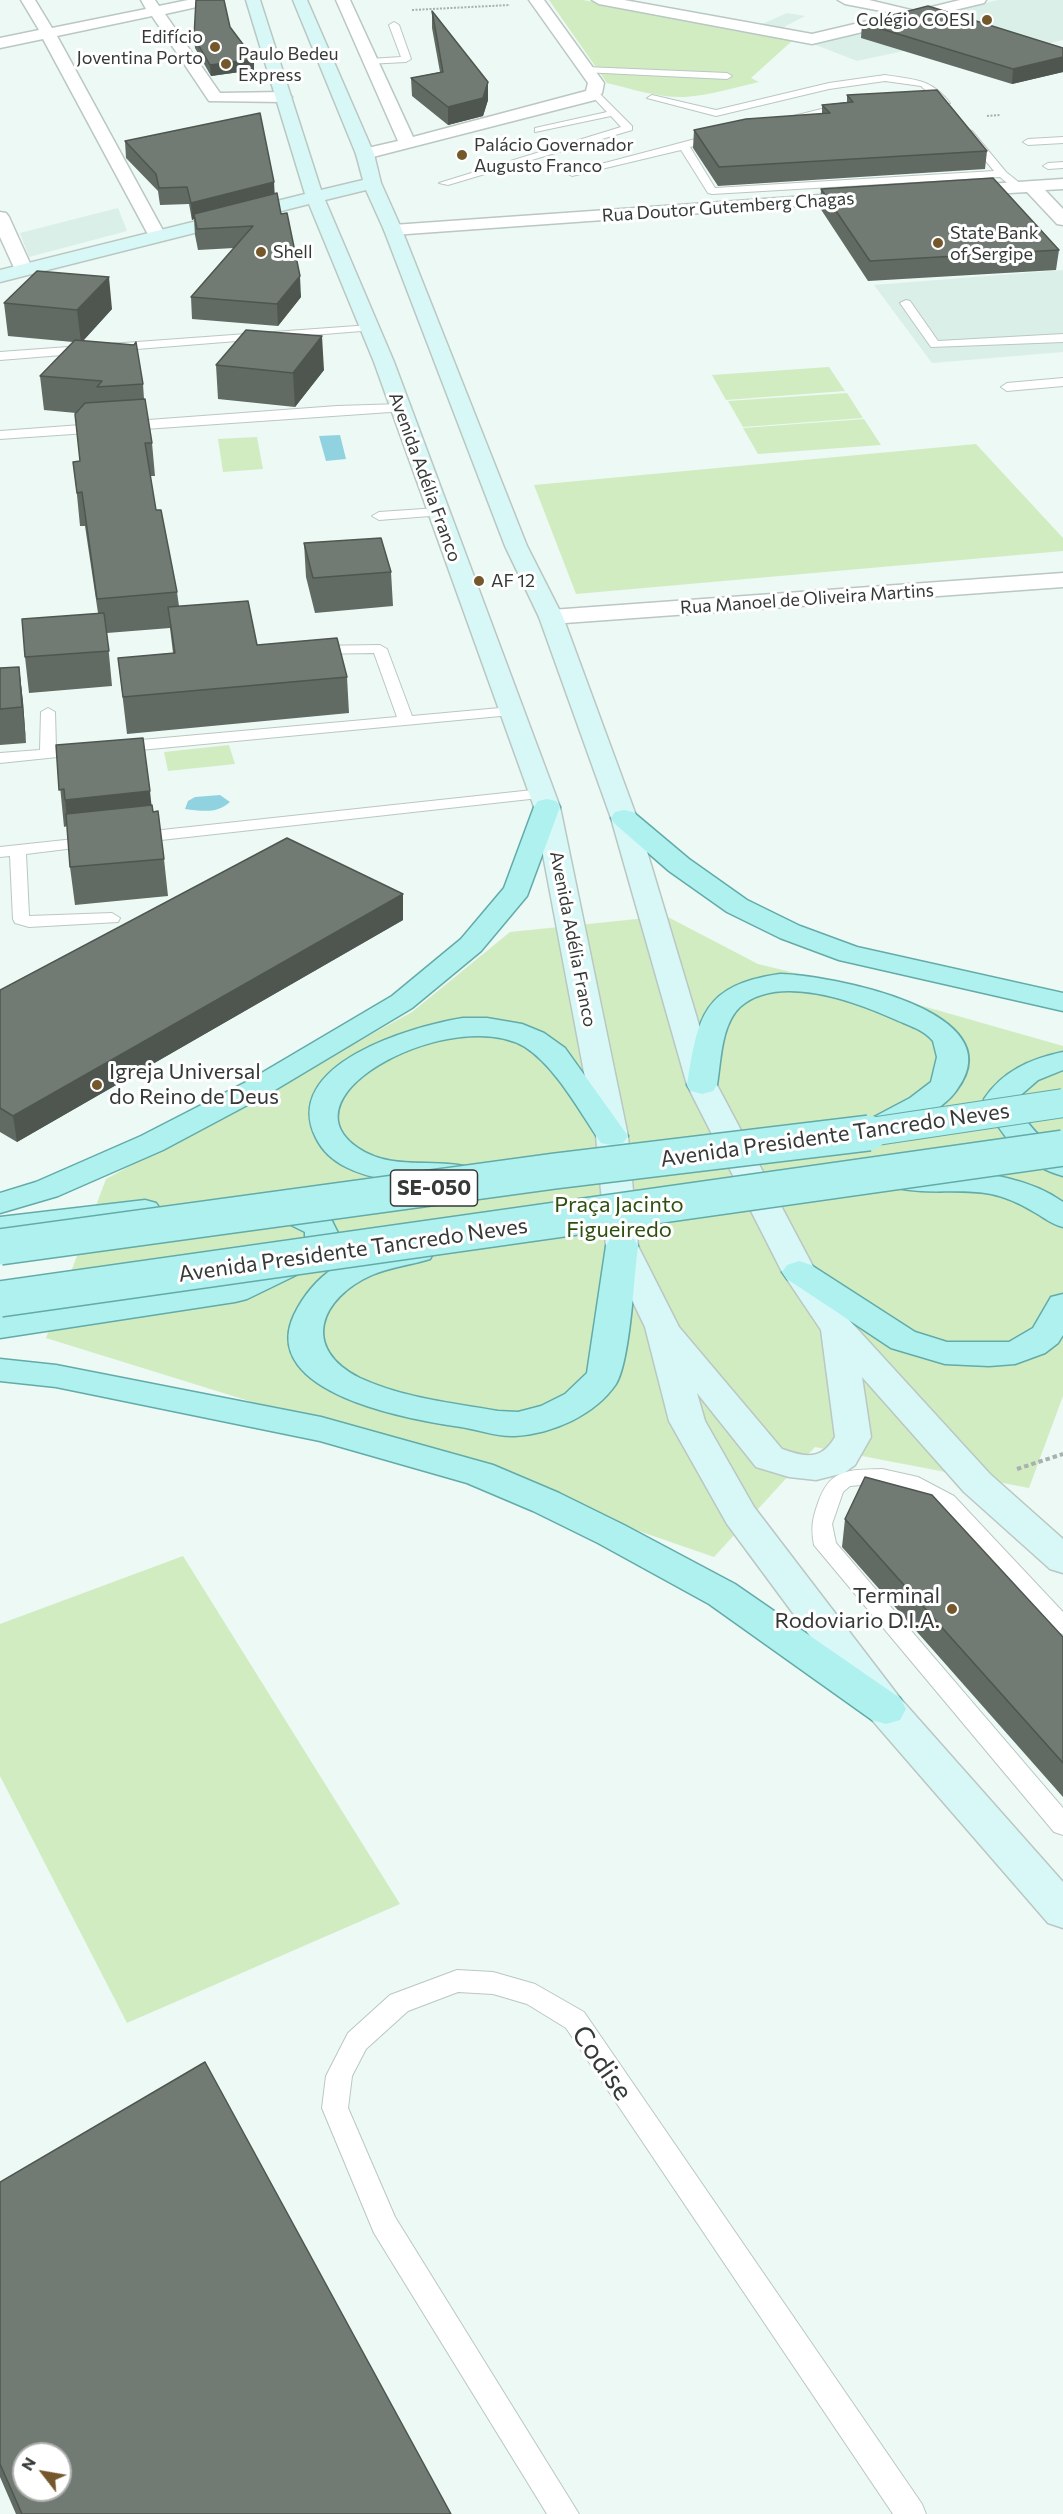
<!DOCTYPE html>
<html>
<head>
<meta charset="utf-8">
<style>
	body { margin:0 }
	#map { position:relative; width:1063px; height:2514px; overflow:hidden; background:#ecf9f5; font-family:Commissioner,sans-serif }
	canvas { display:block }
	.north { position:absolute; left:12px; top:2442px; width:60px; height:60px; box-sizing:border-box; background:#fff; border:2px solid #aeb0af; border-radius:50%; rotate:301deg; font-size:16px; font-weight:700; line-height:24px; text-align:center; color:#353a38 }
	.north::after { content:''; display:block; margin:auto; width:21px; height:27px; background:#75572c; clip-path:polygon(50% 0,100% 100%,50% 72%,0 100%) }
</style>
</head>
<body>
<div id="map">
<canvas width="1063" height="2514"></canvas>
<div class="north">N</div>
</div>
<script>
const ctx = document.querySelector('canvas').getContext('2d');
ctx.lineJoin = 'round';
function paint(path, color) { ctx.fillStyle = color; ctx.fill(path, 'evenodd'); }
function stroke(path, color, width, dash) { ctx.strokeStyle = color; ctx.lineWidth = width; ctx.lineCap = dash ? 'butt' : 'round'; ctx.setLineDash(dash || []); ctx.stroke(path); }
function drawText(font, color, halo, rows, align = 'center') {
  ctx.font = font + ' Commissioner,sans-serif'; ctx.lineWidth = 6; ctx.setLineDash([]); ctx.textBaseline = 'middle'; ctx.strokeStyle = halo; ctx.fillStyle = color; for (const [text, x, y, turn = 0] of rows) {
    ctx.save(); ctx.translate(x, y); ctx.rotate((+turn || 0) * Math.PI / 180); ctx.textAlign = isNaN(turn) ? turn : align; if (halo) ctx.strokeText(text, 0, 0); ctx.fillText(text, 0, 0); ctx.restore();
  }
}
const built = new Path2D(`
	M998 0H1063V40L962 64 922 47 857 61 811 43Z
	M787 13 805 16 780 29 760 25Z
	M118 208 127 231 29 257 20 233Z
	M1063 270V352L932 363 874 285Z`);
const green = new Path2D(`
	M549 0H583L793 40 751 78 759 82C734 88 710 95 685 97 659 98 632 89 607 83Z
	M829 367 845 391 726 400 712 375Z
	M847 393 863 418 743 427 728 401Z
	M864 419 881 445 758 454 743 428Z
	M257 437 263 469 223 472 218 439Z
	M976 444 1063 538V551L576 594 534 485Z
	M229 745 235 764 168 771 164 752Z
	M666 916 758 964 877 993 1063 1046V1396L1029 1488 815 1447 714 1557 381 1442 46 1338 106 1179 412 1012 510 932Z
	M183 1556 400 1904 127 2023 0 1776V1624Z`);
const water = new Path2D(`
	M340 435 346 459 326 461 319 436Z
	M220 795 230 802C217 814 202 811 185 809L188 801 195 797Z`);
const pathFar1 = new Path2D(`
	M412 10 510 5
	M987 116 1001 115`);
const path = new Path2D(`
	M1017 1469 1063 1454`);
const lane = new Path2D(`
	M394 22 399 25 411 59 406 62 367 64V60L370 59 401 57 389 25Z
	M586 67 727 73 732 76 727 79 583 72V68Z
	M885 75C915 80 930 78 950 103L942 105 921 86 885 81 829 89 716 116 647 98 652 95 716 110 829 83Z
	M591 91H597L632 126V130L448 185 439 183 621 127 611 116 535 132V128L607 112 591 95Z
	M846 103 849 104V108L778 124 773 121Z
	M968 130 972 131 1006 172 1021 184V188H1013L1000 177 712 194 708 193 681 150 572 176 567 173 718 133 722 134V138L690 147 715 188 994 171 963 133Z
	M1063 137V143L1028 145 1023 142 1028 139Z
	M1063 162V168L1048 169 1043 166 1048 163Z
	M906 300 910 301 938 341 1063 334V342L931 347 900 303Z
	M370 325 376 328 374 330 0 360V352Z
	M1063 378V386L1007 391 1001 387 1007 383Z
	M401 404 405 405V411L0 439V431L337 406Z
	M438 508 443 509 445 512 443 515 379 520 372 516 379 512Z
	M380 645 387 649 412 716 511 707 518 711 511 715 119 752 111 747 119 742 397 717 374 653 312 654 305 650 312 646Z
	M48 708 55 712 56 749 86 748 89 751 86 754 0 763V753L40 750 41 712Z
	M542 789 548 791 550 794 548 797 134 843 126 838 134 833Z
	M93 837 99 839 101 842 99 845 26 854 29 916 112 913 120 918 118 922 29 927 15 923 13 919 10 856 0 857V847Z
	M882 1469 918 1477 954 1496 1063 1612V1634L1055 1632 938 1506 904 1488 882 1483 850 1486 843 1492 832 1524 836 1543 1063 1808V1835L1054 1832 814 1545C811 1528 812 1520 818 1503 830 1468 848 1470 882 1469Z
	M457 1970 493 1972 535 1984 584 2012 922 2504 926 2514H893L566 2028 527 2004 493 1994 458 1992 408 2011 366 2049 352 2076 348 2108 395 2217 579 2514H547L374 2233 322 2108 326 2076 348 2033 390 1995Z`);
const street = new Path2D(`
	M21 0H35L52 28 146 9 141 0H155L159 6 188 0H217L215 3 165 14 220 93 284 92 292 97 284 102 209 101 152 16 57 36 166 236 163 240H151L43 39 0 48V38L39 30Z
	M336 0H350L413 137 586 91 588 83 529 0H544L604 83 602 93 595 100 365 159 359 158 356 154 359 150 398 141Z
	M592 0H624L812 34 897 14 845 4 838 0H869L915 11 960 0H986L984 3 812 44 599 4Z
	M1063 179V189L1045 190 1063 209V225L1057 224 1027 192 958 196 952 195 949 191 952 187 958 186Z
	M864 192 870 193 873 197 870 201 393 235 387 234 384 230 387 226 393 225Z
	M0 212 6 213 9 217 33 270 31 274H17L15 270 0 237Z
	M1063 573V587L551 624 543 622 539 617 543 612 551 610Z`);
const secondary = new Path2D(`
	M246 0H260L321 190 363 180 356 154 293 0H307L374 154 381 183 402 230 527 546 563 617 637 818 717 1085 815 1270 850 1321 990 1474 1063 1539V1573L1050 1569 964 1492 862 1377 871 1437 855 1465 844 1473 816 1480 789 1477 756 1467 697 1393 705 1421 754 1507 900 1698 1063 1882V1928L1048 1923 872 1720 727 1524 669 1421 645 1327 606 1246 596 1136 534 807 374 362 309 204 0 282V270L305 194ZM366 190 384 230 505 546 539 617 611 818 687 1085 782 1272 821 1330 835 1437C821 1461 805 1457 782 1449L679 1327 638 1246 628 1136 560 807 394 362 325 200Z`);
const primary = new Path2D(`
	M547 799 556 801 560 807 527 896 481 951 412 1008 270 1093 163 1150 58 1196 0 1213V1193L36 1182 141 1136 248 1081 392 996 461 939 504 888 534 807 538 801Z
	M624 810 633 812 689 859 747 900 800 926 857 947 1063 993V1011L839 960 780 938 727 912 669 871 615 824 611 818 615 812Z
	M780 974C827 975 1019 1010 956 1091 939 1114 904 1126 879 1140L868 1142 857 1140 852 1133 857 1126 910 1098 931 1082 937 1057 933 1041C923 1029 907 1025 894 1019 854 1001 778 973 740 1007 721 1025 721 1061 717 1085L713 1091 702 1094 691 1091 687 1085C698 1016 703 985 780 974Z
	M463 1018H487L522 1024 544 1033 565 1048 628 1136 623 1143 612 1145 601 1143C580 1112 556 1067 525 1047 456 1005 278 1093 358 1148 392 1171 432 1158 469 1167L474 1174 469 1181C443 1187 414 1184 388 1180 360 1175 329 1165 316 1138 279 1064 413 1026 463 1018Z
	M1063 1052V1070L1038 1080 1015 1100C1025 1124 1041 1140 1063 1154V1176C1025 1166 998 1134 984 1099 1003 1071 1030 1059 1063 1052Z
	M949 1170C988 1173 1031 1179 1063 1202V1227C1051 1224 1045 1218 1034 1212 1021 1204 1006 1197 991 1194 960 1188 926 1195 898 1188L893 1181 898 1174 909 1171Z
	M271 1199 302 1205 331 1219 338 1233 337 1240 319 1264 247 1299 235 1302 0 1338V1316L227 1281 295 1250 305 1238V1232L283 1221 260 1216 255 1209 260 1202Z
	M145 1200 156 1203 161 1210 156 1217 0 1237V1217Z
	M622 1236 634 1239 638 1246C634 1276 630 1362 616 1384 595 1415 552 1434 515 1436 497 1437 479 1430 461 1427 413 1420 257 1394 294 1315 303 1296 317 1279 335 1267 355 1255 407 1239 430 1245L434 1252 430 1259C411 1265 390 1267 372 1275 320 1298 300 1348 360 1378 403 1398 453 1403 498 1411L518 1412 541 1406 565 1394 587 1373 606 1246 610 1239Z
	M799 1261 811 1265 915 1332 947 1342H1009L1033 1328 1051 1297 1063 1294V1335L1058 1343 1045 1353 1015 1364 989 1366 945 1364 891 1348 787 1279 782 1272 787 1265Z
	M0 1359 56 1365 321 1417 493 1465 559 1493 624 1525 735 1584 900 1698 906 1709 900 1720 886 1724 872 1720 709 1604 598 1543 533 1511 467 1483 320 1441 56 1387 0 1381Z`);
const primaryBridgeFar1 = new Path2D(`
	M857 1134 1063 1103`);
const primaryBridge = new Path2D(`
	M0 1247 555 1171 869 1133
	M0 1299 1063 1148`);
const wall = new Path2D(`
	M432 11 488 100 483 116 448 125 412 96 411 78 440 72 432 28Z
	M862 23 1063 48V72L1012 84 861 38Z
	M230 27 254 70 211 76 195 48 194 37Z
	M847 95 987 151 985 169 718 186 693 148 694 130 822 114V105L847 102Z
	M125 141 275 194 281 214 301 297 278 326 192 319 191 297 234 248 198 250 195 235 194 219 192 220 189 204 160 205 158 191 126 158Z
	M821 189 1059 250 1056 270 868 281 820 208Z
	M4 303 112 309 83 341 143 384 144 399 152 443 155 476H150L156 510 177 592 179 606 257 645 347 677 349 713 127 734 118 658 173 653 170 628 107 633 112 686 29 693 25 657 98 613 85 526H80L77 495 73 462 80 461 76 413 44 410 40 376 73 342 8 336Z
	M216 365 324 370 295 407 218 399Z
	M304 543 391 572 393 606 315 613 306 577Z
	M19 667 23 702 26 743 0 745V668Z
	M56 745 152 805 164 859 168 896 75 905 70 867 67 826 64 827Z
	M403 894V920L17 1142 0 1132V990Z
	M845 1519 1063 1637V1797L842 1547Z
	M0 2182 451 2514H16L0 2477Z`);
const shadedWall = new Path2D(`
	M1063 57V72L1012 84 1013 69Z
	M254 59V70L211 76 210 65Z
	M488 82V100L483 116 448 125V107Z
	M274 182 275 199 194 214V219L192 220 191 203Z
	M300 276 301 297 278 326 277 304Z
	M109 277 112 309 81 343 77 310Z
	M322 336 324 370 295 407 293 373Z
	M19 667 23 702 26 743 22 707Z
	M150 791 154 828 69 837 65 800Z
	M403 894V920L17 1142 13 1116Z`);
const building = new Path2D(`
	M196 0H224L230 27 254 59 210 65 194 37Z
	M928 6 1063 48V57L1013 69 862 23Z
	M432 11 488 82 483 98 448 107 411 78 443 72Z
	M937 90 987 151 719 167 694 130 746 119 830 113 822 105 853 102 847 95Z
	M260 113 274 182 191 203 187 187 159 188 156 174 125 141Z
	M993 178 1059 250 870 261 821 189Z
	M277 193 281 214 287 213 300 276 277 304 191 297 253 226 197 229 194 214Z
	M37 271 109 277 77 310 4 303Z
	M246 330 322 336 293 373 216 365Z
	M75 340 134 345 136 342 143 384 97 387 102 381 40 376Z
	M145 399 152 443H145L156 510H161L177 592 97 599 82 492 77 493 73 462 80 461 75 414 85 403Z
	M381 538 391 572 313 578 304 543Z
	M248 601 257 645 337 638 347 677 123 697 118 658 175 653 168 607Z
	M104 613 109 651 25 657 22 619Z
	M19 667 22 707 0 709V668Z
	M143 738 150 791 65 800 64 789 59 790 56 745Z
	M152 805 153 812 158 811 164 859 70 867 66 814Z
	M287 838 403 894 13 1116 0 1108V990Z
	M865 1477 932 1495 1063 1637V1763L845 1519Z
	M205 2062 451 2514H22L0 2464V2182ZM24 2454H60V2490H24Z`);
const markers = [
	[987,20,6,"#75572c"],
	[215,47,6,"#75572c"],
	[226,64,6,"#75572c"],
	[462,155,6,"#75572c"],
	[938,243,6,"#75572c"],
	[261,252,6,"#75572c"],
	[479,581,6,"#75572c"],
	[97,1085,6,"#75572c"],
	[952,1609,6,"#75572c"]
];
const farPoinames = [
	["Colégio COESI",975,20,"right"],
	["Edifício",203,37,"right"],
	["Joventina Porto",203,58,"right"],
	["Paulo Bedeu",238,54],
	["Express",238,75],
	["Palácio Governador",474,145],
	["Augusto Franco",474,166],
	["State Bank",950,233],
	["of Sergipe",950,254],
	["Shell",273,252],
	["AF 12",491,581]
];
const farStreetnames = [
	["Rua Doutor Gutemberg Chagas",728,207,-4],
	["Avenida Adélia Franco",425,477,70],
	["Rua Manoel de Oliveira Martins",807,599,-4],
	["Avenida Adélia Franco",573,939,79]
];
const shields = [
	[434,1188,87]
];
const shieldNames = [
	["SE-050",434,1188]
];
const poiNames = [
	["Igreja Universal",109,1072],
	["do Reino de Deus",109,1097],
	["Terminal",940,1596,"right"],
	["Rodoviario D.I.A.",940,1621,"right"]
];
const streetNames = [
	["Avenida Presidente Tancredo Neves",835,1135,-8],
	["Avenida Presidente Tancredo Neves",353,1250,-8]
];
const parkNames = [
	["Praça Jacinto",619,1205],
	["Figueiredo",619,1230]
];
const nearStreetnames = [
	["Codise",602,2063,55]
];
paint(built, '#d9efe8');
paint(green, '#d2ecc2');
paint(water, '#91d2e0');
stroke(lane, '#bac7c2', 2);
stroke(street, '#bac7c2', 3);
stroke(secondary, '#bac7c2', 3);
stroke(primary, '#62aba8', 3);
stroke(pathFar1, '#a7b1ae', 2, [2, 1.5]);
stroke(path, '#a7b1ae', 4, [4.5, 3]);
paint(lane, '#fff');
paint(street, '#fff');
paint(secondary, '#d7f8f7');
paint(primary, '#aff1ef');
stroke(primaryBridgeFar1, '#62aba8', 30, []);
stroke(primaryBridge, '#62aba8', 38, []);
stroke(primaryBridgeFar1, '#aff1ef', 28);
stroke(primaryBridge, '#aff1ef', 35);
paint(wall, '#616a63');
paint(shadedWall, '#4f5650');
paint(building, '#717b73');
stroke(building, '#4f5650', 1.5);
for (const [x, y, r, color] of markers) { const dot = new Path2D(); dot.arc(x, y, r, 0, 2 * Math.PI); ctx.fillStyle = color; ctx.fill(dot); stroke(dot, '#fff', 2); }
drawText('18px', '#353a38', '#fff', farPoinames, 'left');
drawText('18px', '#353a38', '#fff', farStreetnames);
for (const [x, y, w] of shields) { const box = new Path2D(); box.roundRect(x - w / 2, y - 18, w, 36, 4.5); ctx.fillStyle = '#fff'; ctx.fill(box); stroke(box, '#353a38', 1.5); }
drawText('bold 21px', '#353a38', null, shieldNames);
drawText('22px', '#353a38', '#fff', poiNames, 'left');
drawText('22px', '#353a38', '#fff', streetNames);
drawText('22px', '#2d4f0f', '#fff', parkNames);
drawText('27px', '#353a38', '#fff', nearStreetnames);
</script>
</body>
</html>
